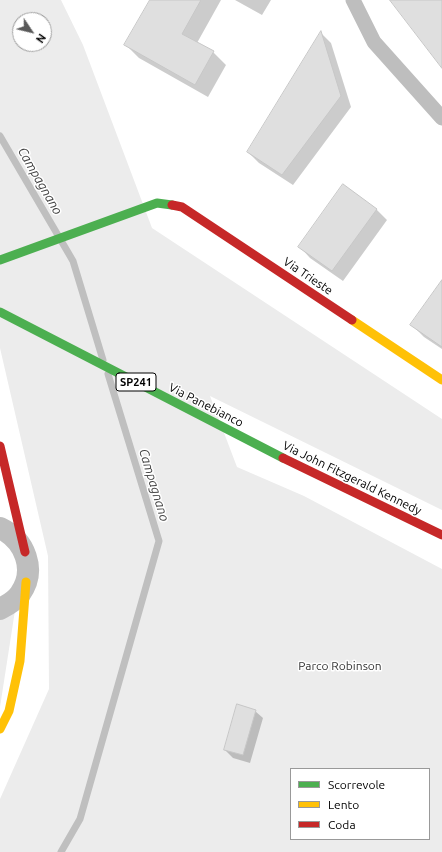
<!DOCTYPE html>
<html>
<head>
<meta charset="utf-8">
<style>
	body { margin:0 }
	#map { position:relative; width:442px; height:852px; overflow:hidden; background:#fff; font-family:Ubuntu,sans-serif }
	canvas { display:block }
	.legend { position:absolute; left:290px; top:768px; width:140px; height:72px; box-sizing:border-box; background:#fff; border:1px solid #999; margin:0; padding:5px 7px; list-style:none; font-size:12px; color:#000 }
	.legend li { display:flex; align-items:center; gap:8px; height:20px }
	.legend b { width:20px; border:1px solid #999 }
	.north { position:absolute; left:12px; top:12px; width:40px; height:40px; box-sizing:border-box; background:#fff; border:1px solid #999; border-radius:50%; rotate:125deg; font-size:11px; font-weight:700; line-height:16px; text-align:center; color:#000 }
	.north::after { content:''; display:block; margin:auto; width:14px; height:18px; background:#595959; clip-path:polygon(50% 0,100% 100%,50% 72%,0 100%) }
</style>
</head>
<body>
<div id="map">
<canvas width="442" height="852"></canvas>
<ul class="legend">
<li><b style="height:5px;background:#4caf50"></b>Scorrevole</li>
<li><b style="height:5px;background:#ffc107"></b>Lento</li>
<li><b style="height:5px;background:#c62828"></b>Coda</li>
</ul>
<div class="north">N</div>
</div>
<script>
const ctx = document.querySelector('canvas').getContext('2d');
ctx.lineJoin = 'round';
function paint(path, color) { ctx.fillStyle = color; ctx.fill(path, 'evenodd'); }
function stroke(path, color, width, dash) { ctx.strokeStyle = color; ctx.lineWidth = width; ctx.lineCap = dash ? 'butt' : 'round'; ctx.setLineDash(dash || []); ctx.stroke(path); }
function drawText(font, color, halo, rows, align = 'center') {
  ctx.font = font + ' Ubuntu,sans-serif'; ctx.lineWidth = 3; ctx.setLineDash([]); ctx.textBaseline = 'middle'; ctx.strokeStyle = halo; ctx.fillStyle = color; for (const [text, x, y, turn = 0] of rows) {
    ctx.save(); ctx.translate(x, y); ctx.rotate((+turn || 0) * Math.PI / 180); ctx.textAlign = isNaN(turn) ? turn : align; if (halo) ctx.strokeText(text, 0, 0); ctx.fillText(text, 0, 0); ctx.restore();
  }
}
const green = new Path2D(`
	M0 0H61L83 45 152 228 442 419V510L210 396 237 467 304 496 442 569V852H0V799L49 689 48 556 0 348ZM20 20H44V44H20ZM291 769H429V839H291Z
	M16 604 0 707V708V615Z`);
const shadow = new Path2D(`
	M151 0H221L197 43 213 52 226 65 208 97 139 58 126 45Z
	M235 0H271L262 15Z
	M321 33 331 43 351 107 293 185 259 163 248 152Z
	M376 209 387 220 343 281 310 258 300 247Z
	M442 282V349L424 337 412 325Z
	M255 711 263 718 250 763 233 758 225 750Z`);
const stream = new Path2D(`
	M0 136 73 261 103 360
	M61 852 80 819 159 541 108 374`);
const building = new Path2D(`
	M150 0H201L182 34 214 51 195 85 124 45Z
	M390 0H442V68Z
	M321 31 341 96 282 175 247 152Z
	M343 184 377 209 332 271 298 247Z
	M442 280V347L410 325Z
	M237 704 256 710 243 755 224 750Z`);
const lane = new Path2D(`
	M353 0 374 42 442 118`);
const street = new Path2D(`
	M0 528C25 540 37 570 20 594 15 601 8 605 0 609`);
const fast = new Path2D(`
	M0 260 157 203 172 205
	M0 312 283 458`);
const slow = new Path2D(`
	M352 320 442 380
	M0 729 9 711 20 661 26 582`);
const jam = new Path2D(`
	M172 205 182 207 352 320
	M0 446 25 552
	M283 458 442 535`);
const shields = [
	[136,382,40]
];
const shieldNames = [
	["SP241",136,382]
];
const streetNames = [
	["Via Trieste",308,276,34],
	["Via Panebianco",206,405,27],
	["Via John Fitzgerald Kennedy",352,478,26]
];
const parkNames = [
	["Parco Robinson",340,666]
];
const waterNames = [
	["Campagnano",40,181,60],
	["Campagnano",154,485,73]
];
paint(green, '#ececec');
paint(shadow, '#0003');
stroke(stream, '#bfbfbf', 7);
paint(building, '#dfdfdf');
stroke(building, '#c7c7c7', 1);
stroke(lane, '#bebebe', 15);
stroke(street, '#bebebe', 22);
stroke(fast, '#4caf50', 9);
stroke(slow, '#ffc107', 9);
stroke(jam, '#c62828', 9);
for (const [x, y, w] of shields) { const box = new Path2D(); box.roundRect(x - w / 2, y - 9, w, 18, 3); ctx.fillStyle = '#fff'; ctx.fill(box); stroke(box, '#000', 1); }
drawText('bold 11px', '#000', null, shieldNames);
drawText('12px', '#000', '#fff', streetNames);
drawText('12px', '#333', '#fff', parkNames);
drawText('italic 13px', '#444', '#fff', waterNames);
</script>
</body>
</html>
